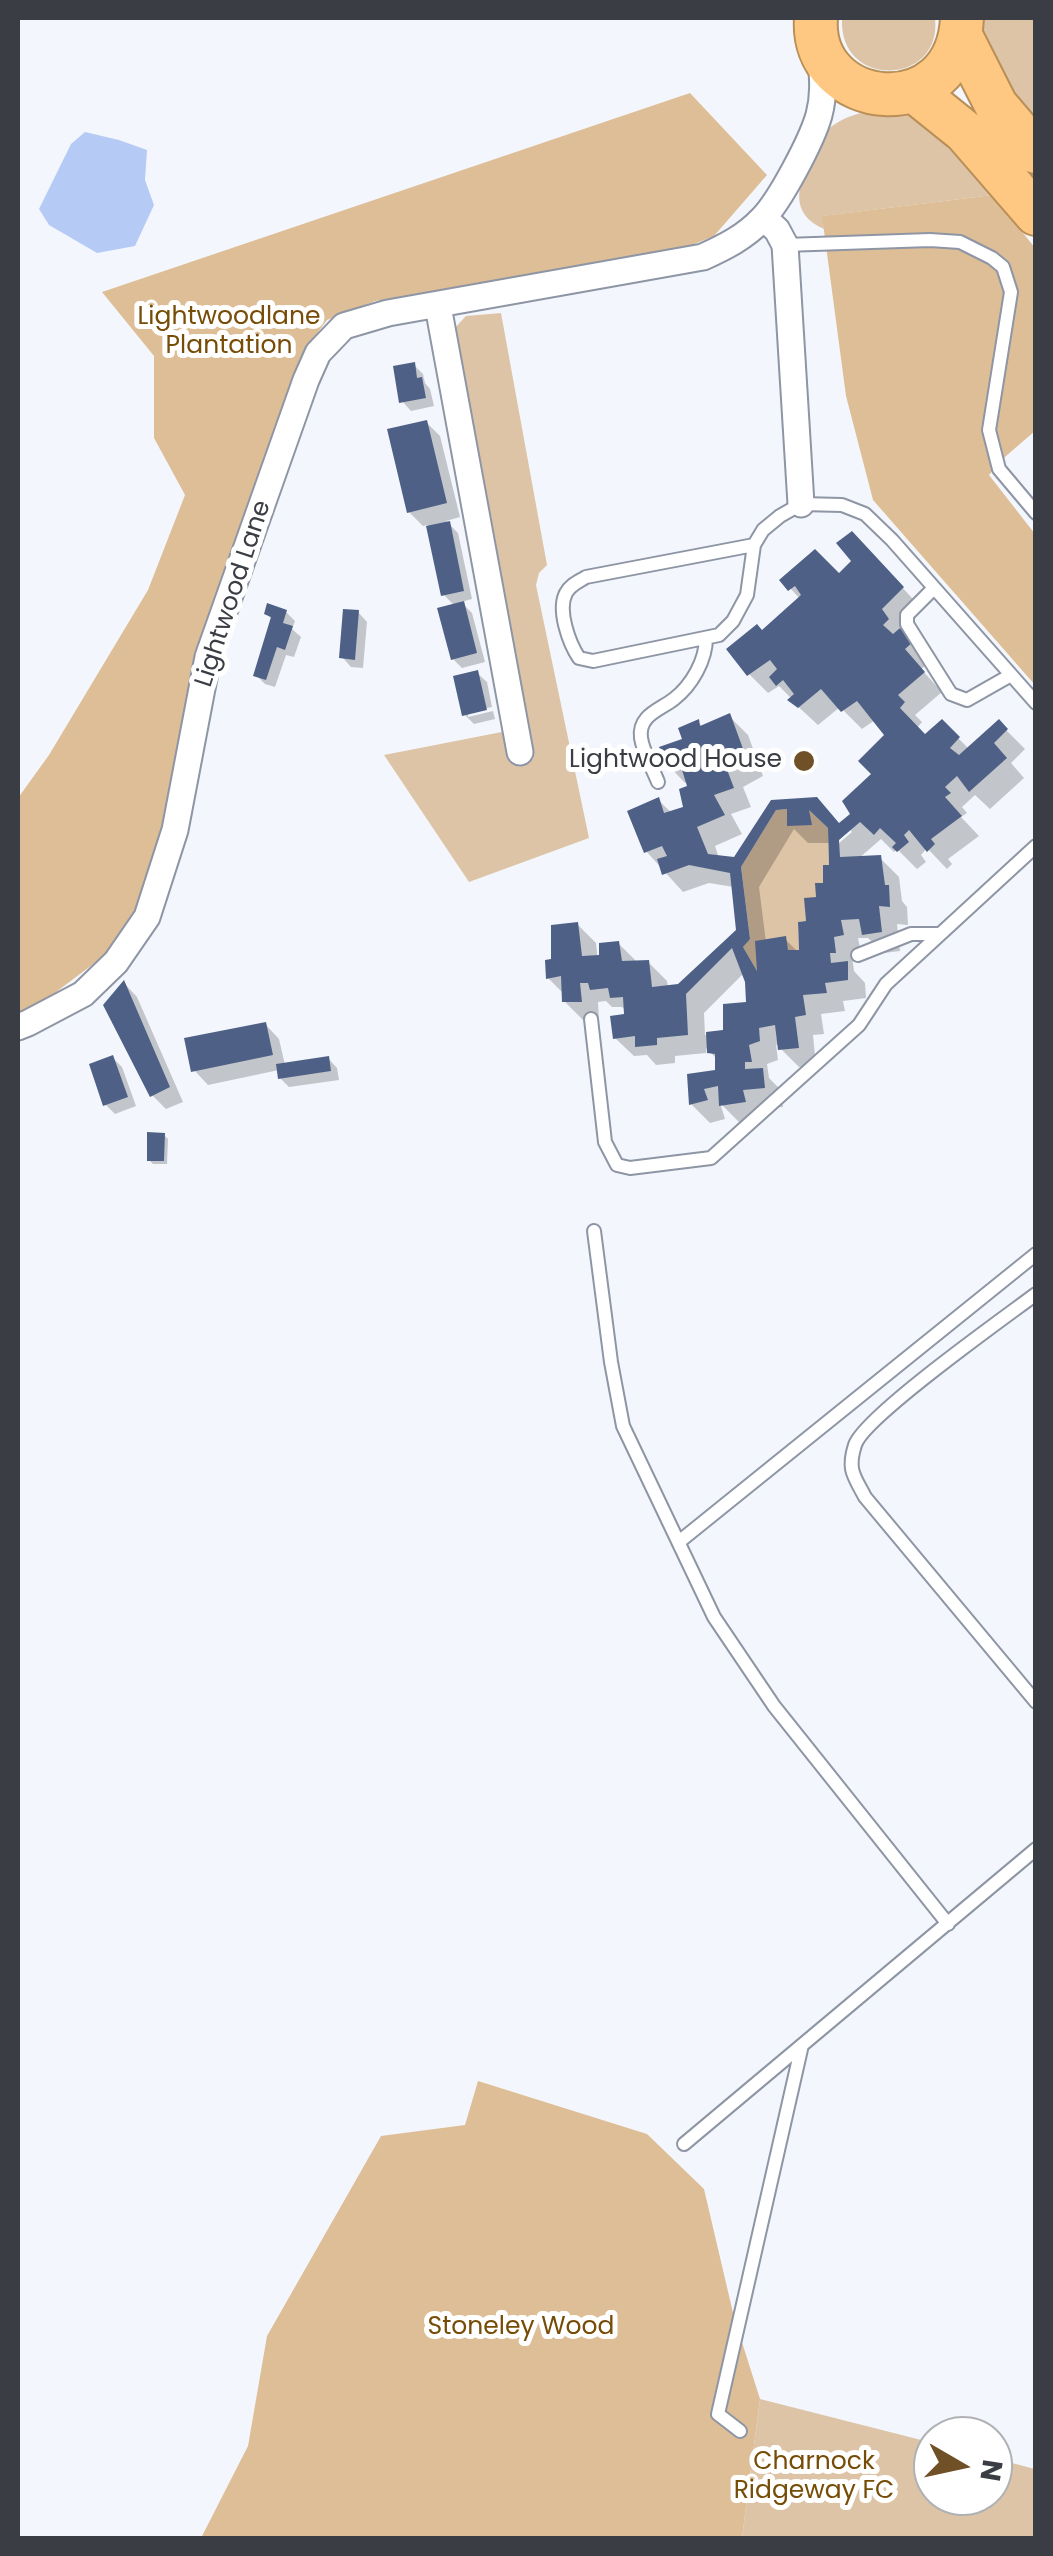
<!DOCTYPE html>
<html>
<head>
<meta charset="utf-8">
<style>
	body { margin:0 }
	#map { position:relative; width:1053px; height:2556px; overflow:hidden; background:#f3f7fd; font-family:Poppins,sans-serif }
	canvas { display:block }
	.frame { position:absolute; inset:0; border:20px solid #3a3d43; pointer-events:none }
	.north { position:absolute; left:913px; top:2416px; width:100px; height:100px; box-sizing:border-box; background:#fff; border:2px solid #b0b1b4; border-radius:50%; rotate:99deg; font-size:28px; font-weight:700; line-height:40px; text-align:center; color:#3a3d43 }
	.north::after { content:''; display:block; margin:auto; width:35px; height:45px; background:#705026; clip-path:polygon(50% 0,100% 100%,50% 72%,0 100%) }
</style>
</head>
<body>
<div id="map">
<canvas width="1053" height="2556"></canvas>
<div class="frame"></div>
<div class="north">N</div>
</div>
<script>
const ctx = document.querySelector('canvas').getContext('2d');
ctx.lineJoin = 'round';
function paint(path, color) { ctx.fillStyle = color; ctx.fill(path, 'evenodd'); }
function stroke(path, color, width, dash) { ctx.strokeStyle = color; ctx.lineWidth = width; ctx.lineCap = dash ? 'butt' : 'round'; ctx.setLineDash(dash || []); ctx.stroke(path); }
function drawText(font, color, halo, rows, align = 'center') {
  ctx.font = font + ' Poppins,sans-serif'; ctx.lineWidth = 10; ctx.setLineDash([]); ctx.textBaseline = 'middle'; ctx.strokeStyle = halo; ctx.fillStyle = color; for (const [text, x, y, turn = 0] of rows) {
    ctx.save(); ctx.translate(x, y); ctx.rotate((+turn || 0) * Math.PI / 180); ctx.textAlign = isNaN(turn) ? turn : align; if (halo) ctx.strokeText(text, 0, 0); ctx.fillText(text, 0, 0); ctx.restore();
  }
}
const green = new Path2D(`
	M842 18H935C943 86 838 90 842 18Z
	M974 18H1035V129L1024 117Z
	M900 108 937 121 993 195 823 216 824 229C789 214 797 185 812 157 816 149 820 136 827 130 849 112 874 109 900 108Z
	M501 313 547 565 539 573 536 585 589 838 469 882 384 755 512 730 451 332 466 316Z
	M787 809V825L809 810 828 828 829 865 823 866V883H816V897L805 899 806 921 798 922 799 950 757 971 743 947 750 938 741 867 776 810Z
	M760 2399 933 2443V2496H993V2458L1035 2469V2538H742Z`);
const forest = new Path2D(`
	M690 93 767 175 714 236 665 256 375 301 327 320 304 351 205 637 152 882 124 941 24 1016 18 1018V798L49 755 148 590 185 495 154 438V356L102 292Z
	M993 195 1035 248V431L1006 456 989 475 1035 534V685L873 500 846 396 822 216Z
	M478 2081 647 2134 704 2189 734 2317 760 2399 742 2538H201L248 2446 267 2336 381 2136 465 2125Z`);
const water = new Path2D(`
	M85 132 119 140 147 150 145 180 154 205 135 246 97 253 49 225 39 209 71 144Z`);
const shadow = new Path2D(`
	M414 365 423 374 425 383 430 389 434 406 411 411 402 401Z
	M426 422 440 436 460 517 446 521 458 533 472 599 461 602 472 613 485 662 462 668 453 659 455 606 443 594 428 525 423 526 409 512Z
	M871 553 921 608 899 629 930 662 921 669 942 692 915 715 922 722 917 728 925 737 942 722 969 749 999 723 1025 749 1011 763 1024 778 990 809 975 795 962 807 967 813 961 817 979 836 948 859 952 864 947 869 927 848 921 855 926 862 917 869 897 849 894 852 881 839 858 859 880 858 899 877 902 901 907 907 908 925 897 924 900 951 884 953 868 938H858L861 954 852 956 854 971 865 983 866 998 843 1001 845 1011 821 1014 824 1034 813 1035 816 1066 799 1067 776 1044 778 1060 767 1064 769 1078 781 1090 783 1107 760 1108 763 1120 740 1123 720 1103 725 1119 710 1123 691 1104 718 1072V1060L706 1048V1053L675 1056V1063L656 1065 647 1055 634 1056 615 1038 627 1016V1011L622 1007H612L606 1001 598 1002 599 1020H583L564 1001V994L548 978 553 961 577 924 596 943 598 962 618 943 638 963 648 962 667 981 668 987 679 986 739 931 734 887 709 883 683 892 646 851 658 800 672 813 686 808 690 788 688 782 685 783 667 764 698 722 703 727 729 716 748 735 763 776 743 787 751 807 731 814 742 834 715 846 719 858 735 860 772 802 816 800 840 825 854 814 874 774 888 735 875 720 862 729 840 707 818 725 791 700 792 699 779 686 768 693 749 674 762 633 800 599 783 580 839 577ZM849 828 852 832 831 850V868L809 923 801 955 785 939 766 942 759 887 794 829 808 843H831ZM744 973 749 1004 726 1032 705 1035 704 1013Z
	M286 612 295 621 292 629 301 637 294 657 286 655 275 687 265 684 256 675 273 620 266 614Z
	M358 612 367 622 363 668 351 667 342 657Z
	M477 673 487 682 492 707 468 712V717L493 711 495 719 474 724 464 714Z
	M124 983 137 997 183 1102 166 1109 152 1095Z
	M265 1024 279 1039 285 1065 328 1058 337 1068 339 1080 289 1087 280 1078 279 1070 208 1085 194 1070Z
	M113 1058 122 1067 136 1106 115 1114 106 1105Z
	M164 1135 168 1139 167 1164H153L149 1160Z`);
const building = new Path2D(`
	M415 362 417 378 422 377 426 398 399 403 393 366Z
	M427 420 447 503 407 513 387 429Z
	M450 521 464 591 441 596 426 526Z
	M852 531 904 587 882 609 889 619 883 625 893 634 900 628 913 642 905 649 925 672 898 695 905 702 900 708 925 734 942 719 960 737 950 748 959 755 999 719 1008 729 994 743 1007 758 969 792 957 776 945 787 951 793 945 797 962 816 931 839 935 844 927 852 909 830 904 835 909 842 897 852 892 847 896 843 880 828 874 835 860 822 839 840 840 857 881 855 885 885H889L890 907 879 906 882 932 862 935 859 919 841 920 844 935 834 937 836 953H830L831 963 848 961V980L825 983 827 993 803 995 806 1015 795 1017 799 1048 778 1050 775 1025 759 1028 760 1041 749 1045 752 1062H745V1069L763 1068 765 1088 743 1090 746 1102 719 1106 718 1086 704 1089 708 1100 689 1105 687 1074 715 1070V1054L707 1053 706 1032 723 1030V1004L746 1002 745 982 732 948 686 994 688 1035 657 1038V1045L635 1047V1036L613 1039 610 1016 624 1014 623 997 610 998 608 988 590 990 588 983H580L582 1002H562L561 976 546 979 545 960 551 959V925L578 922 582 956 599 955V943L619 941 622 961 649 960 652 987 678 984 736 930 730 873 689 865 662 875 657 859 667 856 662 846 644 853 627 811 659 797 664 813 683 807 679 789 687 786 682 770 690 767 686 758 664 765 659 747 682 739 678 728 699 719 700 726 730 713 746 757 726 767 734 788 714 795 725 815 697 827 708 854 734 857 771 800 817 797 839 823 850 814 842 801 871 774 858 761 884 735 857 701 841 712 821 689 798 708 787 700 794 694 783 680 776 686 769 677 777 669 770 660 747 676 726 649 757 624 762 630 801 595 795 586 788 591 779 580 815 549 839 573 851 561 836 543ZM787 809V826L812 825 809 810 828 828 829 865H823V883H815L816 897 804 898 806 921 798 922 799 950H788L786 936 755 941 757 971 743 947 750 939 741 867 776 810Z
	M464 601 477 653 451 660 437 608Z
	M267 603 287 610 283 623 293 626 285 650 277 647 266 680 253 676 271 617 264 614Z
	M343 609 359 610 355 660 339 658Z
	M478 670 487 710 462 716 453 676Z
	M124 980 170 1087 150 1097 103 1005Z
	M266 1022 273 1055 191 1072 184 1038Z
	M113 1055 128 1097 103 1106 89 1064Z
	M329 1056 331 1071 278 1079 276 1064Z
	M147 1132 165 1133 164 1161H147Z`);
const service = new Path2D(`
	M785 245 930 240 960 242 992 258 1003 267 1011 292 989 430 999 469 1036 513
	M754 545 586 577C578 582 570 585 566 593 557 610 569 643 579 658L593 661 719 635 733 621 747 595 754 545 763 530 780 516 801 504 842 505 865 514 892 540 1036 703
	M934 588 907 615V624L951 694 967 700 1011 675
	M658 782C653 769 643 752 641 738 638 715 660 710 674 699 692 685 706 660 706 638
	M858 955 911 934H937
	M591 1019 605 1142 617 1165 630 1168 711 1158 859 1025 886 984 1036 846
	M594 1231 611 1362 623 1426 714 1617 774 1706 948 1924
	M1036 1294C1004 1318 864 1417 855 1445 847 1470 854 1476 865 1497L1036 1702
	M680 1541 1036 1254
	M684 2144 1036 1849
	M740 2431 718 2414 802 2045`);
const minor = new Path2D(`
	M764 218 777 230 785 245 801 504
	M438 306 520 752
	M18 1027 28 1023 83 994 116 962 147 917 175 830 208 657 306 380 318 353 344 326 388 313 703 257C725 247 745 237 762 219 780 201 812 140 819 115 824 96 823 79 821 60`);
const trunk = new Path2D(`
	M816 18C809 111 957 128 962 18
	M961 36 996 105 1036 152
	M914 91 965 132 1036 214`);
const markers = [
	[804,761,12,"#705026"]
];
const parkNames = [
	["Lightwoodlane",229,318],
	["Plantation",229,347],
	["Stoneley Wood",521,2328],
	["Charnock",814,2463],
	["Ridgeway FC",814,2492]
];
const streetNames = [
	["Lightwood Lane",234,594,-72]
];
const poiNames = [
	["Lightwood House",782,761]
];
paint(green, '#ddc4a6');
paint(forest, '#debe96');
paint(water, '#b5caf5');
paint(shadow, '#0003');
paint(building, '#4e6085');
stroke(service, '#8e95a4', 16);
stroke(minor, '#8e95a4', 29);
stroke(trunk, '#b98f57', 46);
stroke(service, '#fff', 12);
stroke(minor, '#fff', 25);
stroke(trunk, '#fec882', 42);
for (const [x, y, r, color] of markers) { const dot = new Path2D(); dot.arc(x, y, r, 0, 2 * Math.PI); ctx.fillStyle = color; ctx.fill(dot); stroke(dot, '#fff', 4); }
drawText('25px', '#764c06', '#fff', parkNames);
drawText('25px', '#3a3d43', '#fff', streetNames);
drawText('25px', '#3a3d43', '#fff', poiNames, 'right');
</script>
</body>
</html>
